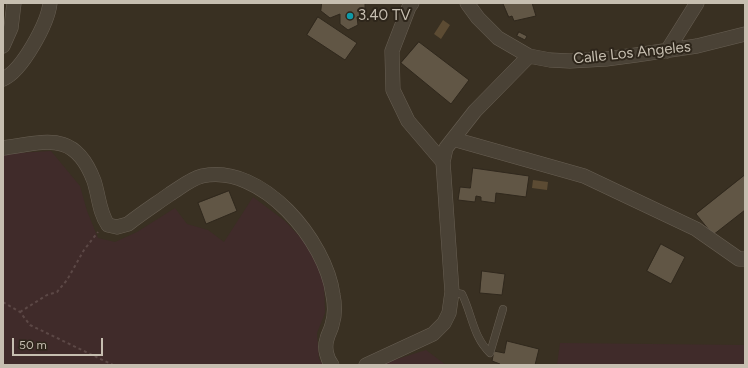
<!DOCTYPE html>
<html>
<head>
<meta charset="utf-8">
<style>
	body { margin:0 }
	#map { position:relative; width:748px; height:368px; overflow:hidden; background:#393022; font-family:Figtree,sans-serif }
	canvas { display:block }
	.frame { position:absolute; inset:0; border:4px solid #c6beb0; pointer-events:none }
	.scale { position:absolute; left:12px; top:338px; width:91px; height:18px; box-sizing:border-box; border:2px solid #c6beb0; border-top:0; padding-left:5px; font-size:12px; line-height:14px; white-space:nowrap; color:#c6beb0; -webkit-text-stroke:3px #2e261b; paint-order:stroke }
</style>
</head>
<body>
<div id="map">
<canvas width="748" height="368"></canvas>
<div class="frame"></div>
<div class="scale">50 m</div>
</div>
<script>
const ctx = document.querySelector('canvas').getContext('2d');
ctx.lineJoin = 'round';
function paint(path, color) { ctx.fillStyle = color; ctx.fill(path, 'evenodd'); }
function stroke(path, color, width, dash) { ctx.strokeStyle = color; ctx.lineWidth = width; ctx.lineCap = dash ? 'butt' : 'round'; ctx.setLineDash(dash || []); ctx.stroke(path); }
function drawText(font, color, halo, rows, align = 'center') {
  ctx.font = font + ' Figtree,sans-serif'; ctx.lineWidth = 4; ctx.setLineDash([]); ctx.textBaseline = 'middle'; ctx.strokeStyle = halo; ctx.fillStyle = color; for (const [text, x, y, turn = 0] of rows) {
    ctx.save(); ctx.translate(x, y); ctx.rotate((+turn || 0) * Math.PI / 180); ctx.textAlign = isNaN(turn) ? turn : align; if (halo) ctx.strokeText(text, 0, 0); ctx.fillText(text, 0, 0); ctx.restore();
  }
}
const green = new Path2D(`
	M51 151 80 186 87 211 98 238 115 242 137 232 175 208 187 224 208 230 224 242 253 197 285 221 313 251 324 280 325 313 317 333 319 359 324 365H3V154Z
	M560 343 745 345V365H557Z
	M426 350 446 365H383L388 362Z`);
const water = new Path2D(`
	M443 20 450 25 441 39 434 34Z
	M533 180 548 182 547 190 532 188Z`);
const building = new Path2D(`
	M322 3H365V13L357 17 358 25 348 30 340 24V14L330 18 321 11Z
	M503 3H532L536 16 514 21 512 16 509 17Z
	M318 17 357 43 345 60 307 35Z
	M519 32 527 36 525 40 517 36Z
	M419 42 469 80 451 104 401 63Z
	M473 168 529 176 526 197 496 193 495 203 481 201V197L476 196 475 202 458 200 460 187 470 188Z
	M745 175V210L713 235 696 214Z
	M229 191 237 211 206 224 198 203Z
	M661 244 685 257 671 284 647 271Z
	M482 271 505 274 502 295 480 293Z
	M507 341 539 349 535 365H500V364L492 361 494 351 504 353Z`);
const path = new Path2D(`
	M3 302 20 312 30 325 113 365
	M20 312 47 295 57 292 67 280 84 250 98 232`);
const service = new Path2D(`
	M452 292 462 294C472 314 473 337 490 353L503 309`);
const minor = new Path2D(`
	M412 3 409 7 392 51 393 90 408 121 443 162
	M467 3 478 18 498 38 529 56 550 60 570 61 606 59 636 55 697 46 745 34
	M3 46 11 28 14 3
	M667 51 697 3
	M3 79C22 71 48 23 50 3
	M453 139 584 176 696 229 739 259H745
	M3 148C46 142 75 130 94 181 99 196 99 212 108 225L117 227 128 224C142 213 156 204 170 194 180 188 190 179 202 176 262 163 326 241 333 295 335 305 335 316 332 325 331 330 328 334 327 339 324 348 327 359 332 365
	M366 365 433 334 444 323 449 313 452 292 443 162 446 148 475 111 529 56`);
const markers = [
	[350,16,4,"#0f9aa8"]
];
const poiNames = [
	["3.40 TV",358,16]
];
const streetNames = [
	["Calle Los Angeles",632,53,-6]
];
paint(green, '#402b2a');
paint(water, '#5c4b33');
paint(building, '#615645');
stroke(building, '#30281d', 1);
stroke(service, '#685f53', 8);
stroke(minor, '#685f53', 15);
stroke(path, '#5c4846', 2, [3, 3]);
stroke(service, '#4a4236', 7);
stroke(minor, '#4a4236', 14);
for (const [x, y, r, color] of markers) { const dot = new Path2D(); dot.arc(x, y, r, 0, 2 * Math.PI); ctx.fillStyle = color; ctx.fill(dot); stroke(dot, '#2e261b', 1.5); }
drawText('15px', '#c6beb0', '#2e261b', poiNames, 'left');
drawText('15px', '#c6beb0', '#2e261b', streetNames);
</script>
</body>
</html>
